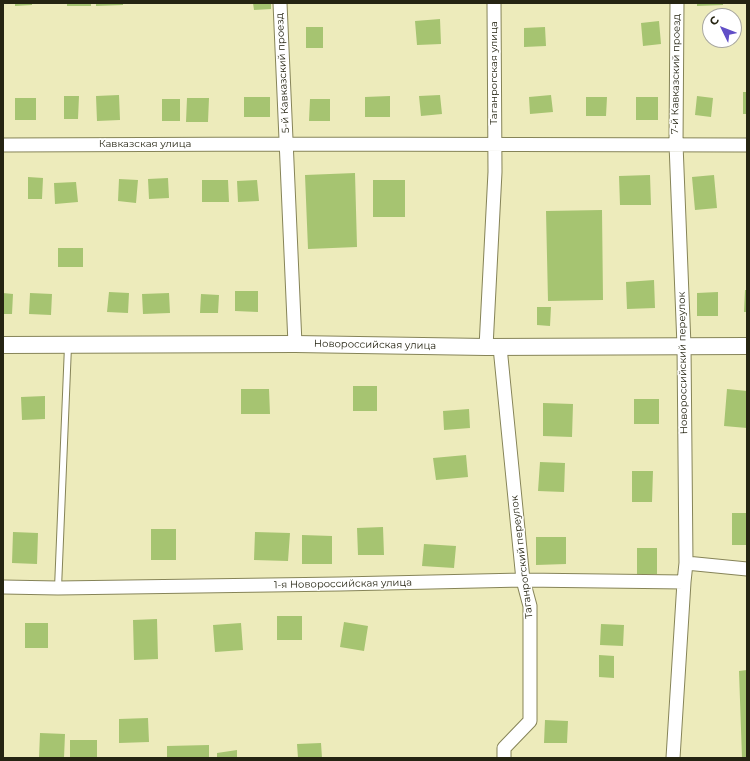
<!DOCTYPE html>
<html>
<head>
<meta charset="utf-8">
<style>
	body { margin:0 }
	#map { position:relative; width:750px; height:761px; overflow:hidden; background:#edebbb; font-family:Montserrat,sans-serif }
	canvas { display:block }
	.frame { position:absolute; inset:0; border:4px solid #252412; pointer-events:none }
	.north { position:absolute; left:702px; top:8px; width:40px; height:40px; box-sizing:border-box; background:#fff; border:1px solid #a8a7a0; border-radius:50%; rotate:313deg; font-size:11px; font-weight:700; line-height:16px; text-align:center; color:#252412 }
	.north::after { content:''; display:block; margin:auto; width:14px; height:18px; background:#614fc7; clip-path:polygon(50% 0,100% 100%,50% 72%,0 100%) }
</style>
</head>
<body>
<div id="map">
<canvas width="750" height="761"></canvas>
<div class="frame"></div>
<div class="north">С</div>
</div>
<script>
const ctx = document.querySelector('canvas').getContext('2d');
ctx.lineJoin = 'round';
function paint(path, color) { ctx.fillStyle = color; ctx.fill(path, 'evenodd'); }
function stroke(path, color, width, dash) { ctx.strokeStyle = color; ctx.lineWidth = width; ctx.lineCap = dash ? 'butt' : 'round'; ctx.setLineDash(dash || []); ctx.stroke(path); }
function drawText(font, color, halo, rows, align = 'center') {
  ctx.font = font + ' Montserrat,sans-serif'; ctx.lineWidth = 3; ctx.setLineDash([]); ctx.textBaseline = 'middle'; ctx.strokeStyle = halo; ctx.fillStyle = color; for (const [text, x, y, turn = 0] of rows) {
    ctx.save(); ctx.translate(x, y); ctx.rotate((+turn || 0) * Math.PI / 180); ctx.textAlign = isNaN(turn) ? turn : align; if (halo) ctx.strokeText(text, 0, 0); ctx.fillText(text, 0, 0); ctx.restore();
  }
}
const building = new Path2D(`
	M15 3H32V5L15 6Z
	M67 3H91V6H67Z
	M96 3H123V5L96 6Z
	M253 3H271V9L254 10Z
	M697 3H723V5L697 6Z
	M440 19 441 44 417 45 415 21Z
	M659 21 661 44 643 46 641 23Z
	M306 27H323V48H306Z
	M545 27 546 46 524 47V28Z
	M743 92H747V114H743Z
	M119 95 120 120 97 121 96 96Z
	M440 95 442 114 421 116 419 96Z
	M551 95 553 112 530 114 529 97Z
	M64 96H79L78 119H64Z
	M390 96V117H365V97Z
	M697 96 713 98 711 117 695 115Z
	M244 97H270V117H244Z
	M586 97H607L606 116H586Z
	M636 97H658V120H636Z
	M15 98H36V120H15Z
	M187 98H209L208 122H186Z
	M162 99H180V121H162Z
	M310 99H330V121H309Z
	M355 173 357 247 308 249 305 175Z
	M650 175 651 205H620L619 176Z
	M714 175 717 208 695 210 692 177Z
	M28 177 43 178 42 199H28Z
	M168 178 169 198 149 199 148 179Z
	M119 179 138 180 136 203 118 201Z
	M202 180H228L229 202H202Z
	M257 180 259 201 238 202 237 181Z
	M373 180H405V217H373Z
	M76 182 78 202 55 204 54 183Z
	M602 210 603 300 548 301 546 211Z
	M58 248H83V267H58Z
	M654 280 655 308 627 309 626 282Z
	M745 290H747V312H744Z
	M235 291H258V312L235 311Z
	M109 292 129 293 128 313 107 312Z
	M718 292V316H697V293Z
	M3 293 13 294 12 314H3Z
	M30 293 52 294 51 315 29 314Z
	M169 293 170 313 143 314 142 294Z
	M201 294 219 295 218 313H200Z
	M537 307H551L550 326 537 325Z
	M353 386H377V411H353Z
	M241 389H269L270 414H241Z
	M727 389 747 391V428L724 426Z
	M45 396V419L22 420 21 397Z
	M634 399H659V424H634Z
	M543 403 573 404 572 437 543 436Z
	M469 409 470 428 444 430 443 411Z
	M466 455 468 477 436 480 433 458Z
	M540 462 565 463 564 492 538 491Z
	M632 471H653L652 502H632Z
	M732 513H747V545H732Z
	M383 527 384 555H358L357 528Z
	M151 529H176V560H151Z
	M13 532 38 533 37 564 12 563Z
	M255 532 290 533 288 561 254 560Z
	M302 535 332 536V564H302Z
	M536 537H566V564L536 565Z
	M424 544 456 546 454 568 422 566Z
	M637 548H657V574H637Z
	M277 616H302V640H277Z
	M157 619 158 659 134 660 133 620Z
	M344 622 368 626 364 651 340 647Z
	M25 623H48V648H25Z
	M241 623 243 650 215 652 213 625Z
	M601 624 624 625 623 646 600 645Z
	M599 655 614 656V678L599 677Z
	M747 670V758H742L739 671Z
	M148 718 149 742 119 743V719Z
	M545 720 568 721 567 743H544Z
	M40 733 65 734 64 758H39Z
	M70 740H97V758H70Z
	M321 743 322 758H298L297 744Z
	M209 745V758H167V746Z
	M237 750V758H217V753Z`);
const service = new Path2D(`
	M58 588 68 346`);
const minor = new Path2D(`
	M280 3 295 344
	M3 145 287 144 747 145
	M486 347 495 172 494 3
	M500 347 523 580 530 606V721L504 748V758
	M686 563 747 569
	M3 587 58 588 340 584 523 580 684 582
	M673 758 684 582 686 563 684 346 676 144 677 3`);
const tertiary = new Path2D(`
	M3 345 295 344 486 347 747 346`);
const streetNames = [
	["5-й Кавказский проезд",283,73,-93],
	["Таганрогская улица",494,73,-90],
	["7-й Кавказский проезд",676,74,-89],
	["Кавказская улица",145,144],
	["Новороссийская улица",375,345,1],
	["Новороссийский переулок",683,363,-91],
	["Таганрогский переулок",522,557,-97],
	["1-я Новороссийская улица",343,584,-1]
];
paint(building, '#a6c471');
stroke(service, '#868458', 8);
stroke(minor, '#868458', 15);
stroke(tertiary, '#868458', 18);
stroke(service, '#fff', 6);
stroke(minor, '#fff', 13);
stroke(tertiary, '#fff', 16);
drawText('10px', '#252412', '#fff', streetNames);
</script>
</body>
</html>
